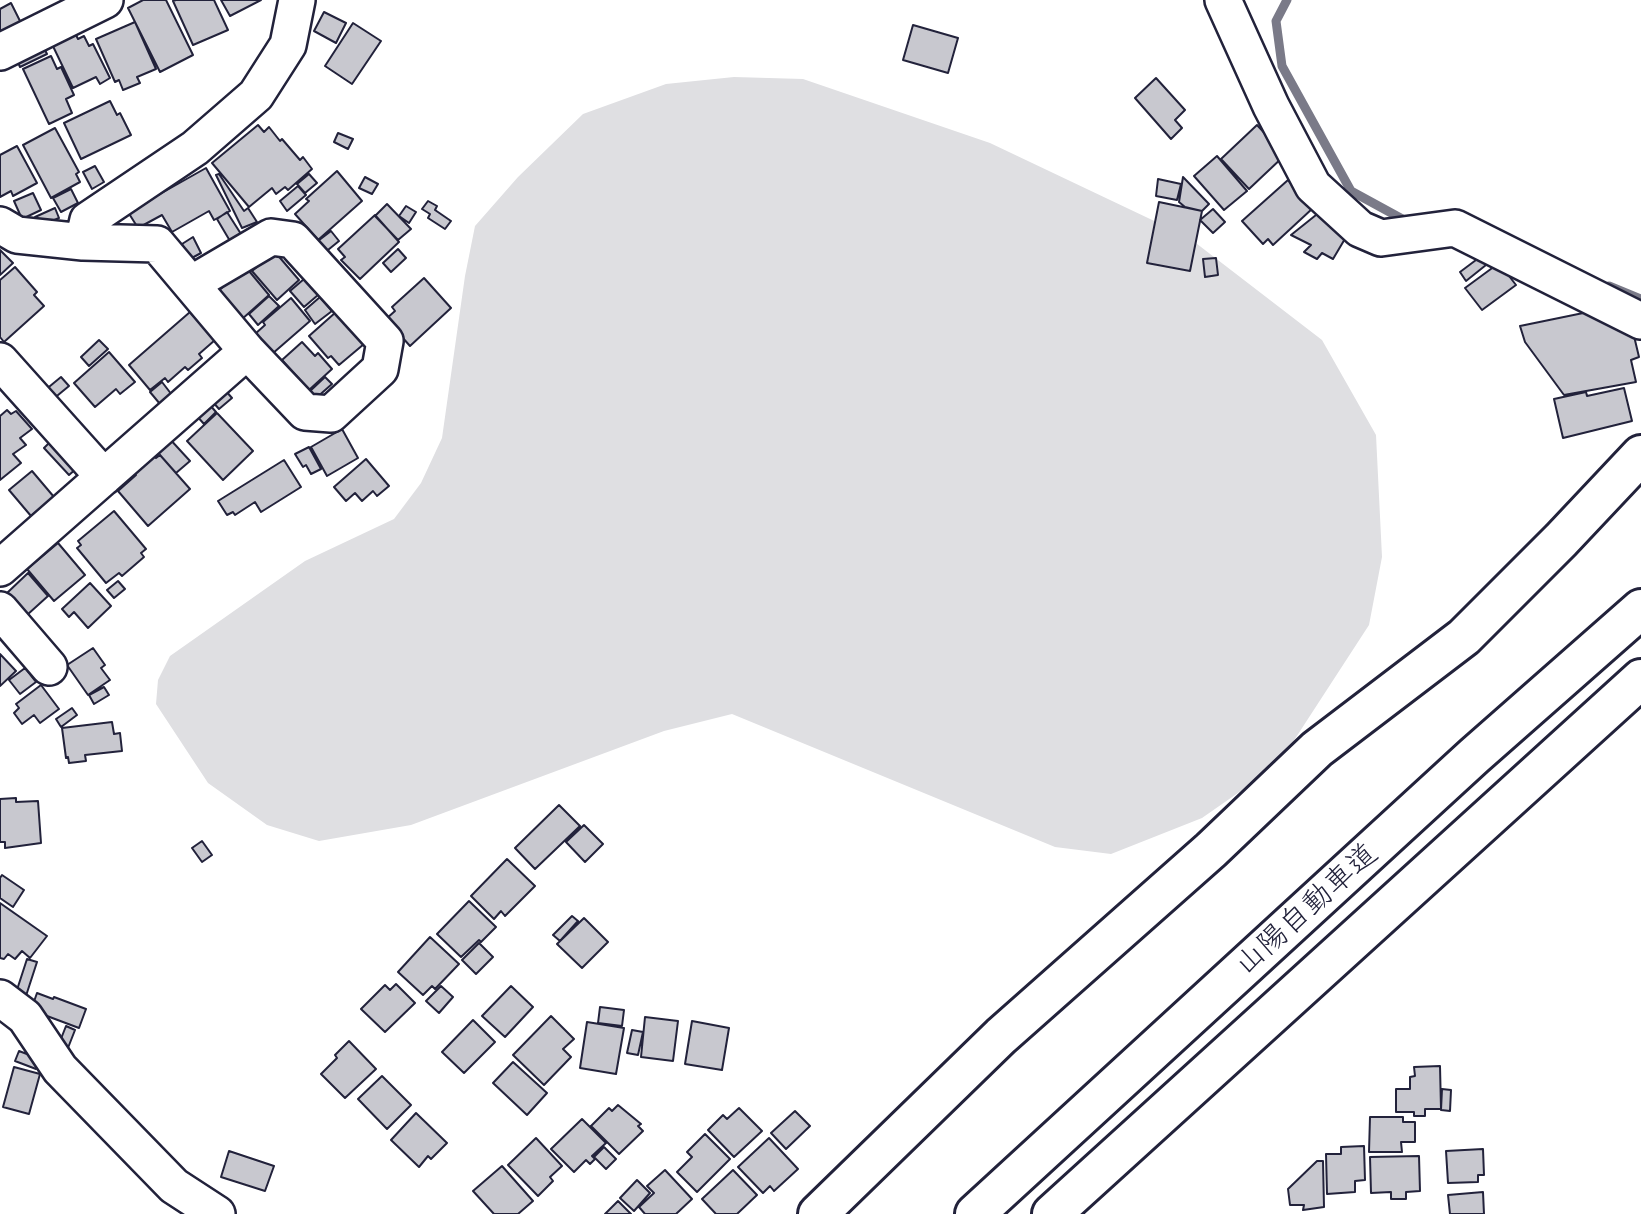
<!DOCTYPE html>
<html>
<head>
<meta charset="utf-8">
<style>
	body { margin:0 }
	canvas { display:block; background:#fff }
</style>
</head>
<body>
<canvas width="1641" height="1214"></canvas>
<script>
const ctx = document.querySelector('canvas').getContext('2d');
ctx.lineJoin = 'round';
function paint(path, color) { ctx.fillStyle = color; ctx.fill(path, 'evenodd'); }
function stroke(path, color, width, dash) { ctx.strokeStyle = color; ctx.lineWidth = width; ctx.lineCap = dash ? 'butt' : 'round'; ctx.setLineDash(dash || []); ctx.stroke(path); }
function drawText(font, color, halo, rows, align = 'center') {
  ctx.font = font + ' Caveat,"Klee One",sans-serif'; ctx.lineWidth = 5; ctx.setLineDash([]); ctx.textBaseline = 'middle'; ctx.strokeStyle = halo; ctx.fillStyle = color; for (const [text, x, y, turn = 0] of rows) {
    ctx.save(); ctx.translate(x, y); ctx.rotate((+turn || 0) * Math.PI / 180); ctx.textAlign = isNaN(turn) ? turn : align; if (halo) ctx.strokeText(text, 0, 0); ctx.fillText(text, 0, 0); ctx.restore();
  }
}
const green = new Path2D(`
	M734 77 803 79 990 143 1188 237 1322 340 1376 435 1382 557 1369 625 1278 765 1202 818 1111 854 1055 847 732 714 664 731 411 825 319 841 267 825 208 783 156 704 158 680 170 656 305 561 394 519 421 483 442 438 465 276 475 226 518 177 583 114 666 84Z`);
const stream = new Path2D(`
	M1287 0 1276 21 1282 66 1351 191 1406 221 1409 220
	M1609 286 1641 299`);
const building = new Path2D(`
	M143 0H166L193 55 160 72 128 8Z
	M176 0H214L228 30 193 45 173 1Z
	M221 0H261L230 16Z
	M11 3 22 25 0 36V9Z
	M324 12 346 23 336 43 314 31Z
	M135 22 156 69 137 77 140 83 123 90 119 80 115 82 96 39Z
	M353 23 381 41 352 84 325 66Z
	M913 25 958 38 948 73 903 60Z
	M74 31 78 39 84 36 89 46 93 44 110 78 100 84 96 77 73 88 51 42Z
	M43 46 47 54 20 67 17 60Z
	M51 56 57 69 61 67 74 95 66 99 72 113 49 124 23 69Z
	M1156 78 1185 110 1175 120 1182 128 1171 139 1135 98Z
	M110 101 117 115 120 113 131 135 81 159 64 123Z
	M258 125 264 132 269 127 280 141 282 139 300 160 303 157 312 169 288 190 285 187 276 194 272 188 249 207 212 163Z
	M1257 125 1285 155 1249 189 1221 159Z
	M55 128 79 172 76 174 80 182 51 198 23 145Z
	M338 133 353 139 348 149 334 142Z
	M17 146 37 183 13 196 11 191 0 197V155Z
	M1217 156 1247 191 1224 210 1194 176Z
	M95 166 104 182 92 189 83 172Z
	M206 168 230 211 214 220 209 211 172 232 162 215 138 228 128 212Z
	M337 171 362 201 318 240 295 214 309 201 306 199Z
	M219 174 244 211 248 208 257 222 242 228 216 175Z
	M309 174 317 183 305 193 297 184Z
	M365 177 378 184 372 194 359 188Z
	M1183 177 1209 204 1202 211 1185 207 1179 202Z
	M1158 179 1181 184 1177 200 1156 196Z
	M1288 180 1313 208 1273 245 1268 239 1263 244 1242 221Z
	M298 186 306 195 287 211 280 201Z
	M71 189 78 203 61 212 53 198Z
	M33 193 41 210 22 219 14 201Z
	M428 201 437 206 435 210 451 221 445 229 428 218 430 214 422 209Z
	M1159 202 1202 211 1190 271 1147 263Z
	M387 204 411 229 398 240 375 216Z
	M406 206 416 212 409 223 399 216Z
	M55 208 59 218 40 226 35 217Z
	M1213 209 1225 222 1213 233 1200 220Z
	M1321 211 1349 232 1333 259 1322 253 1317 259 1304 252 1311 245 1291 235Z
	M227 212 241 234 230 241 217 219Z
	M375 215 399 242 360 279 341 260 345 257 338 249Z
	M331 231 339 241 323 254 314 244Z
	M193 237 201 253 190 259 182 244Z
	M398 249 406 258 391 272 383 263Z
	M0 250 13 263 0 275Z
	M275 252 299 280 277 300 252 271Z
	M1480 257 1486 265 1466 281 1460 272Z
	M1216 258 1218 275 1205 277 1203 259Z
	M1499 263 1516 285 1482 310 1465 288Z
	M248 265 251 268 249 271 269 295 241 320 217 292Z
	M15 267 37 292 34 295 44 306 4 342 0 337V280Z
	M424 278 451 308 410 346 386 319 395 311 392 307Z
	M304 279 318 295 304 307 290 291Z
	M269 296 279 306 258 325 249 314Z
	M320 297 332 311 315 324 305 310Z
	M291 298 310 321 272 354 255 334 265 325 263 322Z
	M1593 311 1634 336 1639 357 1631 360 1636 382 1564 395 1525 342 1520 326Z
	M190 312 215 340 199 354 202 358 188 370 185 367 168 382 165 378 150 390 129 365Z
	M336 312 364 344 339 365 331 356 328 358 309 336Z
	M99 340 108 349 89 366 81 357Z
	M302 342 315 356 318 353 332 369 309 390 282 360Z
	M109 352 135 382 120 394 116 389 95 407 74 383Z
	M61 377 69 386 52 400 44 391Z
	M325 377 332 384 315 399 309 392Z
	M162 382 172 395 160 404 150 392Z
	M1624 388 1632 421 1563 438 1554 399 1586 392 1587 396Z
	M225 390 232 398 219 409 212 401Z
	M209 404 216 412 204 424 196 415Z
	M7 410 11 414 16 411 32 429 20 438 26 445 13 454 21 463 0 480V416Z
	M217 413 253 451 223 480 187 441Z
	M342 429 358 458 327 476 311 447Z
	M168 437 190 461 176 473 160 455 156 458 151 452Z
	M52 440 77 468 69 475 44 448Z
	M309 447 321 469 311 474 306 465 303 467 295 454Z
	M152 453 156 458 160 455 190 489 148 526 118 491 136 475 132 470Z
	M366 459 389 486 377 496 373 491 362 501 355 493 346 501 334 487Z
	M284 460 301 487 261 512 255 502 235 515 233 512 227 515 218 501Z
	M32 471 54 497 31 516 9 490Z
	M114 511 146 549 141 553 144 557 122 576 119 573 106 583 77 548 81 545 78 541Z
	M58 543 85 575 54 601 27 569Z
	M28 573 48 596 27 615 7 593Z
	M118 581 125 589 114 598 107 590Z
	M90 583 111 606 88 628 74 612 69 617 62 609Z
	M93 648 105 665 101 668 110 680 88 695 67 665Z
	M0 654 16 671 0 686Z
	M25 668 36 682 20 694 9 680Z
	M41 685 59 709 40 723 34 715 22 724 14 713 19 708 16 704Z
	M104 687 109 695 94 704 89 695Z
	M72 708 77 715 61 727 56 719Z
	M112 722 114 734 120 733 122 751 85 755 86 761 69 763 68 757 66 758 62 728Z
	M16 798V802L38 801 41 843 5 848V842H0V799Z
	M559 805 580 826 535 869 515 848Z
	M584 825 603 844 585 862 566 842Z
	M202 841 212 855 202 862 192 848Z
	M507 859 535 886 505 916 501 911 494 919 471 896Z
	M2 875 24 890 13 907 0 898V878Z
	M469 901 496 927 481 942 479 940 461 957 437 934Z
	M0 903 47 936 30 958 22 951 15 959 8 954 4 959 0 958Z
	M572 916 578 921 560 941 553 935Z
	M584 918 608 942 582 968 557 944Z
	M430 937 459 964 435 989 432 986 423 995 398 972Z
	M479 943 493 957 476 974 462 960Z
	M27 959 37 962 24 1002 14 999Z
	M396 984 415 1003 385 1032 361 1009 385 985 390 990Z
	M441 986 453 997 439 1013 426 1001Z
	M511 986 533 1007 505 1037 482 1016Z
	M37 993 53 999 54 997 86 1009 79 1028 31 1010Z
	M600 1007 624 1010 622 1026 598 1023Z
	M551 1016 574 1039 563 1049 571 1057 544 1085 513 1055Z
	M645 1017 678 1021 673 1061 641 1057Z
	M473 1020 495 1042 464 1073 442 1052Z
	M692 1021 729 1028 722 1070 685 1064Z
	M587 1022 624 1028 616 1074 580 1068Z
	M66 1026 75 1030 66 1053 57 1049Z
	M632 1030 643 1032 638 1055 627 1053Z
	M349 1041 376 1069 345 1098 321 1074 337 1058 335 1055Z
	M19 1051 40 1059 36 1069 15 1061Z
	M513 1062 547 1093 527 1115 493 1083Z
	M1440 1066 1441 1109H1425V1116H1414V1112H1396V1089H1410V1077L1415 1076 1414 1067Z
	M14 1067 40 1074 29 1114 3 1107Z
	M382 1076 411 1105 387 1129 358 1099Z
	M1442 1089 1451 1090 1450 1111 1441 1110Z
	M618 1105 641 1124 638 1126 643 1131 619 1154 591 1126 609 1108 612 1111Z
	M739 1108 762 1131 734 1157 708 1130 723 1115 727 1119Z
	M795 1111 810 1126 786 1149 771 1133Z
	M416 1113 447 1143 431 1159 428 1156 419 1167 391 1140Z
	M1370 1117H1403V1122H1415V1142H1401L1402 1152H1369Z
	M582 1119 606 1143 592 1156 595 1159 590 1164 586 1160 574 1172 551 1149Z
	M705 1134 730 1159 697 1192 677 1172 692 1157 687 1152Z
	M536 1138 562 1166 550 1177 553 1181 538 1196 508 1165Z
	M769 1138 798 1169 774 1191 770 1186 763 1193 738 1167Z
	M1364 1146 1365 1180 1355 1181V1192L1327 1194 1326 1154H1341V1147Z
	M604 1147 616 1159 606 1169 594 1157Z
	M1483 1149 1484 1175H1478V1182L1448 1183 1446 1151Z
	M229 1151 274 1166 265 1191 221 1177Z
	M1419 1156 1420 1191 1406 1192V1199H1391V1192L1371 1193 1370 1157Z
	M1317 1161H1323L1324 1207 1303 1210 1304 1205H1290L1288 1189Z
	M502 1166 533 1201 518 1214H494L473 1191Z
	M665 1170 692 1199 676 1214H645L639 1207 654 1193 647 1186Z
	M733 1170 757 1195 737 1214H716L702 1199Z
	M637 1180 650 1193 634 1211 620 1198Z
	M1483 1192 1484 1214H1450L1448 1195Z
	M618 1201 631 1214H605Z`);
const minor = new Path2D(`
	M1223 0 1271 106 1313 186 1360 229 1381 238 1455 228 1641 321
	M0 52 105 0
	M0 225 17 235 83 242 157 244 247 351 305 412 331 414 380 369 385 341 293 240 271 237 191 284
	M83 242 88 220 195 148 256 95 288 45 297 0
	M0 361 104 477
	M0 568 247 351
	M0 610 49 667
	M0 998 25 1017 60 1069 174 1186 217 1214`);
const tertiary = new Path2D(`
	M818 1214 1001 1036 1211 850 1317 749 1464 637 1561 540 1641 455`);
const motorway = new Path2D(`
	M975 1214 1474 756 1641 609
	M1052 1214 1641 679`);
const streetNames = [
	["山陽自動車道",1307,910,-42]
];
paint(green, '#dfdfe2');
stroke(stream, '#7a7a88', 9);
paint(building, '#c8c8cf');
stroke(building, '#22223b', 2);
stroke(minor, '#22223b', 40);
stroke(tertiary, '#22223b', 44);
stroke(motorway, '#22223b', 44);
stroke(minor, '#fff', 35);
stroke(tertiary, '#fff', 38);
stroke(motorway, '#fff', 38);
drawText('30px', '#22223b', '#fff', streetNames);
</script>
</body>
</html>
